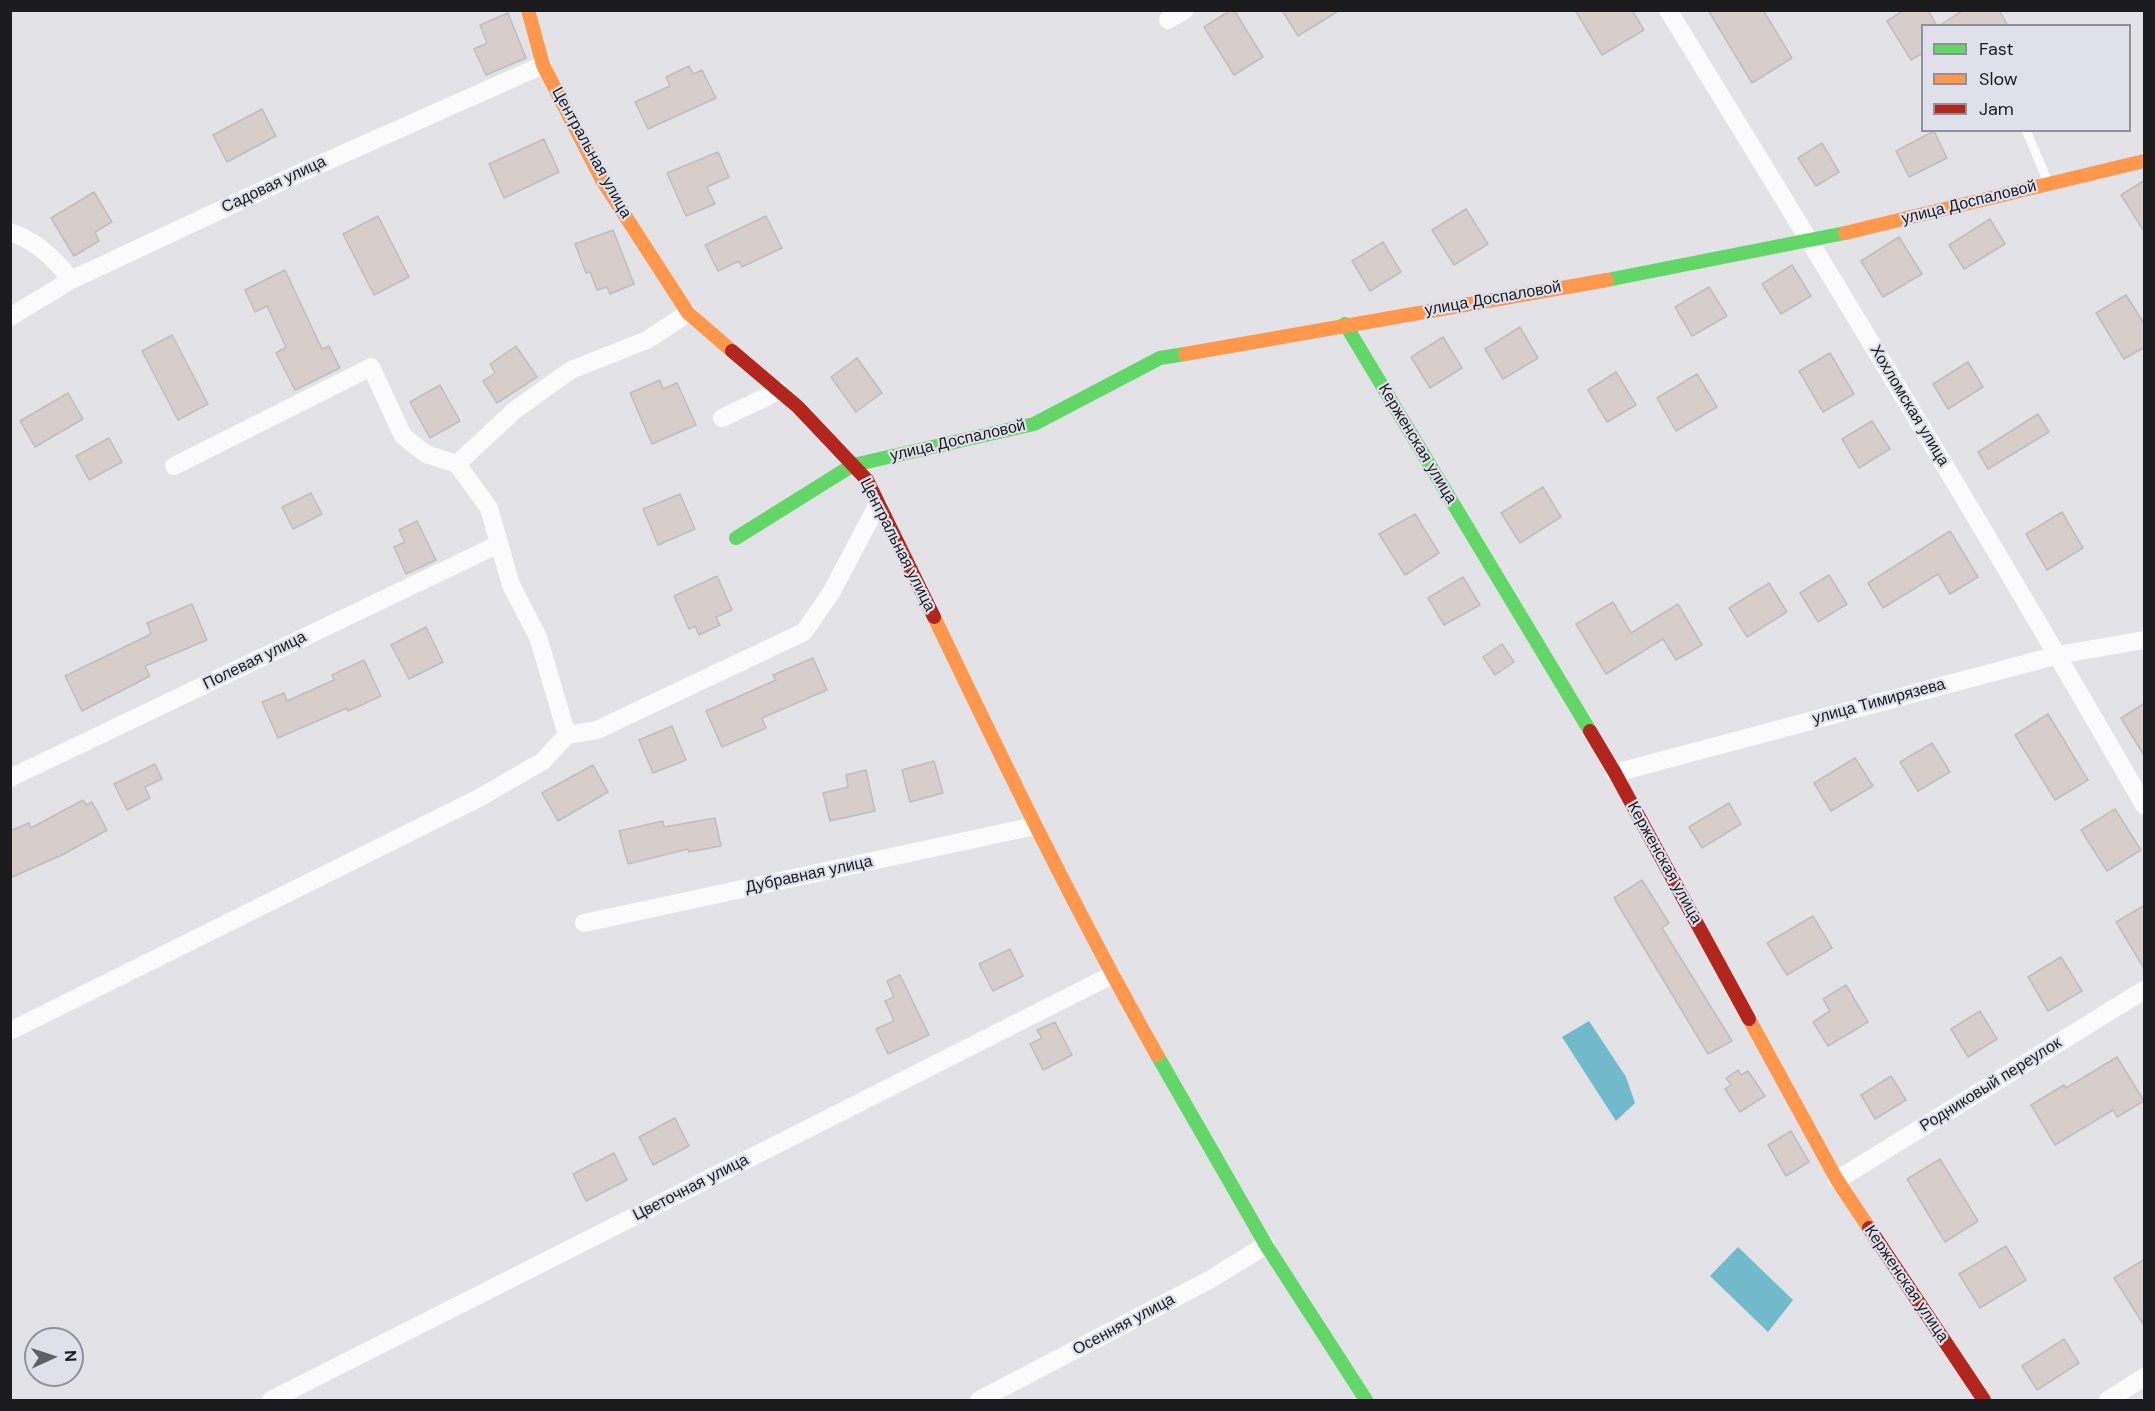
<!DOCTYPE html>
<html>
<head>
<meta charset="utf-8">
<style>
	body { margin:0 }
	#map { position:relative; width:2155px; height:1411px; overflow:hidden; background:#e2e2e7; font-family:"DM Sans",sans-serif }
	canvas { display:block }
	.frame { position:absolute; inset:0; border:12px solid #1c1c1f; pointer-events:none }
	.legend { position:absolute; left:1921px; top:24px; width:210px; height:108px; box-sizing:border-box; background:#dfe0ea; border:2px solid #919299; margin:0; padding:8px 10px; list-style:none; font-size:18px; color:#1c1c1f }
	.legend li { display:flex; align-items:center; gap:12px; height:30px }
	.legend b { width:30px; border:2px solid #919299 }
	.north { position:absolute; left:24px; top:1327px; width:60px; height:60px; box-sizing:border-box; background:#dfe0ea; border:2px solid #919299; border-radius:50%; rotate:87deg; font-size:16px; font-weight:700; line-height:24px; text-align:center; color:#1c1c1f }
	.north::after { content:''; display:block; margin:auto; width:21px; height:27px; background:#616165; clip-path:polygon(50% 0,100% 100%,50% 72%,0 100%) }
</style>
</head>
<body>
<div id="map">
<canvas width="2155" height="1411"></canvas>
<div class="frame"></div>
<ul class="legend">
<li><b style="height:8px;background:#63d668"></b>Fast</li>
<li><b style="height:8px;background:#ff974d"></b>Slow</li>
<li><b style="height:8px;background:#b3261e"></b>Jam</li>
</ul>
<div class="north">N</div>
</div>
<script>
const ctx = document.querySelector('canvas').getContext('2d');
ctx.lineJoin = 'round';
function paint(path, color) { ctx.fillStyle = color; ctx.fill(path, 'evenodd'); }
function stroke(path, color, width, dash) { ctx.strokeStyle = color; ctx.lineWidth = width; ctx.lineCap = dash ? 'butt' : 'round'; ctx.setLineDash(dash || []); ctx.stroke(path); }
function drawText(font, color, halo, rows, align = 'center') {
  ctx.font = font + ' "DM Sans",sans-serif'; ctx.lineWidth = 4.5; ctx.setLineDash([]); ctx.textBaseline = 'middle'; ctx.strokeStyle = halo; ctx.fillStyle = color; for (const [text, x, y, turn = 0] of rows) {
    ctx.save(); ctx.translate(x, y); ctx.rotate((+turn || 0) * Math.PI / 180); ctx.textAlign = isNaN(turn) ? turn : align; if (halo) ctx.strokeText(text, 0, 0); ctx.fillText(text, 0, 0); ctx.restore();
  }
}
const water = new Path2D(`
	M1589 1021 1626 1077 1635 1103 1616 1121 1562 1037Z
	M1738 1247 1793 1300 1768 1332 1710 1276Z`);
const building = new Path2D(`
	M1231 10H1234L1263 57 1234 75 1204 27Z
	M1282 10H1340L1298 36Z
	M1575 10H1632L1644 30 1602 55Z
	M1708 10H1763L1792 58 1752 83Z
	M1904 10H1928L1937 26H1923V53L1911 60 1887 21Z
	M1963 10H1999L2008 26H1939Z
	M508 13 526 58 486 75 474 49 487 43 480 25Z
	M689 66 693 74 702 70 716 98 648 129 635 102 670 86 666 77Z
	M262 109 276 136 227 162 213 135Z
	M1934 131 1947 158 1909 177 1896 151Z
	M544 139 559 172 504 198 489 164Z
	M1822 143 1839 172 1816 186 1798 158Z
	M718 152 729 177 707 187 715 204 686 216 667 173Z
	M2145 180V233L2121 195Z
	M94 192 112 222 95 232 99 241 74 256 51 218Z
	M1466 209 1488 244 1454 265 1432 230Z
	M378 216 409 277 374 295 343 234Z
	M766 216 782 248 742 267 739 261 718 271 705 245Z
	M1990 219 2005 244 1964 269 1949 245Z
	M613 230 634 284 610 294 607 287 597 290 590 272 586 273 575 244Z
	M1899 237 1922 274 1883 297 1861 261Z
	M1383 242 1401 272 1370 291 1352 261Z
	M1792 265 1811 296 1781 314 1762 284Z
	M285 270 322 349 329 346 340 368 295 390 276 353 286 347 267 306 255 312 245 290Z
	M1709 287 1727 316 1692 336 1675 307Z
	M2126 295 2145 325V347L2124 359 2096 313Z
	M1520 327 1538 358 1503 379 1485 349Z
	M172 335 208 404 178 420 142 351Z
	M1443 337 1462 368 1430 388 1411 357Z
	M516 346 537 377 497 403 483 381 495 373 490 364Z
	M1830 353 1854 394 1823 412 1799 371Z
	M857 358 882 393 856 412 831 377Z
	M1968 362 1983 387 1948 409 1933 384Z
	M1616 372 1636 405 1607 422 1588 390Z
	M1697 374 1717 407 1676 431 1657 398Z
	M660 380 663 389 677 383 696 425 652 444 630 393Z
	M440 385 460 421 430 438 410 402Z
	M68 393 83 419 35 447 20 421Z
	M2038 414 2049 432 1988 469 1978 452Z
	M1872 421 1890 449 1859 468 1842 439Z
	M109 438 122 462 89 480 76 456Z
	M1543 487 1561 517 1520 543 1501 513Z
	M311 493 322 514 293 529 282 507Z
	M680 494 695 529 658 545 643 509Z
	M2062 512 2083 548 2047 570 2026 534Z
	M1415 514 1439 553 1405 575 1379 534Z
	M417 521 436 560 406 574 394 547 405 542 399 530Z
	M1950 531 1978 577 1950 594 1938 574 1883 608 1868 583Z
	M1829 575 1847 604 1818 622 1800 593Z
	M717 576 732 610 716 617 720 625 699 635 695 626 689 629 674 596Z
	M1463 577 1480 605 1444 625 1428 598Z
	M1769 583 1787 612 1747 637 1729 608Z
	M1613 602 1631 633 1678 604 1702 645 1676 660 1663 639 1606 674 1576 624Z
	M192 604 207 640 145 666 150 676 82 711 65 676 151 634 147 623Z
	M426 627 443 662 409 679 391 645Z
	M1502 644 1514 662 1495 675 1483 657Z
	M813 658 827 690 762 718 766 728 722 747 706 711 776 680 773 675Z
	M364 660 381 696 348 711 347 708 278 738 262 702 284 693 287 701 334 680 332 675Z
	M2145 703V757L2121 718Z
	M2048 714 2088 780 2055 800 2015 735Z
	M672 726 686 760 653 773 639 740Z
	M1932 743 1950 772 1918 791 1900 762Z
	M1855 758 1873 786 1831 811 1814 783Z
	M934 761 943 793 910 802 902 770Z
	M155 764 162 779 145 787 150 798 127 810 114 784Z
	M593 765 608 792 558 821 542 793Z
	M866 770 875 811 830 821 823 793 848 787 846 775Z
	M83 800 86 805 92 802 107 830 64 854 10 878V831L29 823 31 828Z
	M1729 803 1741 824 1702 848 1689 827Z
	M2115 809 2141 850 2107 871 2081 830Z
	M715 818 721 846 689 852 688 849 628 864 619 831 663 821 664 827Z
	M1642 880 1669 923 1662 928 1732 1041 1708 1054 1614 898Z
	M2145 905V970L2116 922Z
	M1813 916 1832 948 1787 975 1767 943Z
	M1010 949 1023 976 993 991 979 964Z
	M2061 957 2082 991 2048 1011 2028 977Z
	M900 975 929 1035 888 1054 876 1029 894 1021 885 1001 894 997 887 981Z
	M1846 985 1868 1022 1828 1046 1813 1022 1830 1011 1823 999Z
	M1980 1011 1997 1039 1968 1057 1951 1029Z
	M1055 1022 1072 1055 1043 1070 1030 1044 1042 1038 1037 1030Z
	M2117 1057 2144 1101 2117 1117 2113 1110 2055 1145 2031 1105 2064 1085 2066 1088Z
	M1738 1070 1741 1075 1748 1071 1765 1096 1740 1112 1725 1089 1731 1085 1726 1078Z
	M1891 1076 1906 1100 1875 1119 1861 1095Z
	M675 1118 689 1146 653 1165 639 1137Z
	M1791 1131 1809 1162 1786 1176 1768 1145Z
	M614 1153 627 1180 586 1201 573 1174Z
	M1940 1159 1978 1221 1945 1242 1907 1179Z
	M2006 1246 2026 1280 1980 1308 1959 1274Z
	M2145 1259V1327L2114 1278Z
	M2064 1339 2079 1363 2037 1390 2022 1366Z`);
const lane = new Path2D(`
	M2026 130 2048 182`);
const street = new Path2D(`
	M1668 10C1830 273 1990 537 2144 805
	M1168 20 1185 10
	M10 232C35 240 56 260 71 280
	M688 313 647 340 571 370 515 410 457 464 489 508 511 585 538 637 567 735 597 730 804 632 831 593 878 504
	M10 317 71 280 289 178 543 65
	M722 418 779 391
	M174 466 371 367 403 436 426 454 457 464
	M1615 773 2058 655 2144 640
	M10 778 499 544
	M584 923 1035 826
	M10 1031 479 798 543 761 567 735
	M1837 1180 2144 990
	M271 1400 1112 975
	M979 1400 1211 1279 1266 1245
	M2108 1400 2144 1377`);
const fast = new Path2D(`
	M1607 280 1845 233
	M1345 324 1590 731
	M736 538 853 465 1034 424 1160 358 1185 354
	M1157 1055 1266 1245 1366 1400`);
const slow = new Path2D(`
	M528 10 543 65 602 180 688 313 732 351
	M1845 233 2144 161
	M1185 354 1607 280
	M934 617C1005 765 1076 912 1157 1055
	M1749 1019 1837 1180 1869 1228`);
const jam = new Path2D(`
	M732 351 798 407 867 480 934 617
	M1590 731 1615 773 1749 1019
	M1869 1228 1984 1400`);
const streetNames = [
	["Центральная улица",591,153,61],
	["Садовая улица",274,185,-25],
	["улица Доспаловой",1969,203,-14],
	["улица Доспаловой",1493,299,-10],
	["Хохломская улица",1909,406,59],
	["улица Доспаловой",958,441,-13],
	["Керженская улица",1417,444,59],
	["Центральная улица",897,545,63],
	["Полевая улица",255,661,-26],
	["улица Тимирязева",1879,702,-15],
	["Керженская улица",1664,863,61],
	["Дубравная улица",809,875,-12],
	["Родниковый переулок",1991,1085,-32],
	["Цветочная улица",691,1188,-27],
	["Керженская улица",1906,1284,56],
	["Осенняя улица",1124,1325,-28]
];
paint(water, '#71bacc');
paint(building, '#d7cdcb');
stroke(building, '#bfbdbe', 1.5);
stroke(lane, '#fbfbfb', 9);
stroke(street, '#fbfbfb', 18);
stroke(fast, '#63d668', 14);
stroke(slow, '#ff974d', 14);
stroke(jam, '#b3261e', 14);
drawText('16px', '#1c1c1f', '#dfe0ea', streetNames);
</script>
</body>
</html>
